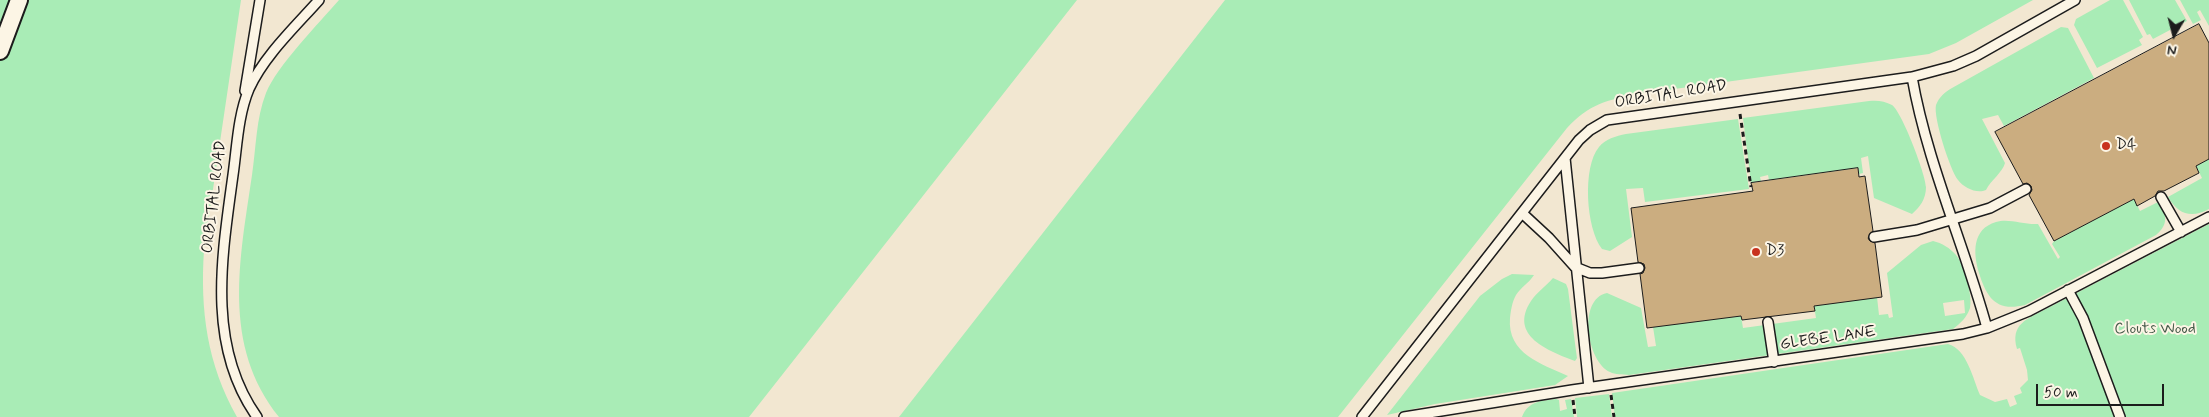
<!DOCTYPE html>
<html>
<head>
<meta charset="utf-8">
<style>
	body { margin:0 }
	#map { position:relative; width:2209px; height:417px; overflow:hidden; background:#f2e7d1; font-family:Mynerve,sans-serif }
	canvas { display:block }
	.north { position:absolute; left:2149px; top:10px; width:50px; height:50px; -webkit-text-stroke:4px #fcf5e5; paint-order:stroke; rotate:188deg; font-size:14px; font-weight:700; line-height:20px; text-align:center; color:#1c1c1c }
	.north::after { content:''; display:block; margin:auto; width:18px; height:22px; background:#1c1c1c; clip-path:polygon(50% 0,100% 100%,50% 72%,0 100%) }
	.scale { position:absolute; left:2036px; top:384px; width:128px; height:22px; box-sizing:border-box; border:2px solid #1c1c1c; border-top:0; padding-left:6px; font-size:15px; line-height:18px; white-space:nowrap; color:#1c1c1c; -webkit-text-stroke:4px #fcf5e5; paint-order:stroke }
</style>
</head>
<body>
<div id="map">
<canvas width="2209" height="417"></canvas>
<div class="north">N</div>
<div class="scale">50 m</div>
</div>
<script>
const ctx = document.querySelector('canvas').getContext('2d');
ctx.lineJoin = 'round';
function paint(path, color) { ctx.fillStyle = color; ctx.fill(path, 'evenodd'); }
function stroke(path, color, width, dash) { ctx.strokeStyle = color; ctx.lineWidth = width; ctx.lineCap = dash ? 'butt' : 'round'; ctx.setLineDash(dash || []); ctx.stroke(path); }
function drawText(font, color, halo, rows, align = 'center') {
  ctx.font = font + ' Mynerve,sans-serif'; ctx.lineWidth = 4; ctx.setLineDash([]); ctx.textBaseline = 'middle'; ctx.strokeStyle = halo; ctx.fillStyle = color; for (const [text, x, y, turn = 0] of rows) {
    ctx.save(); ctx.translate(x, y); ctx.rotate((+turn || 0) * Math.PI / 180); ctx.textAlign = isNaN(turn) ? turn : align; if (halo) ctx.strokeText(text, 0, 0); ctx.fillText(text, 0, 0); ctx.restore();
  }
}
const green = new Path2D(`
	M0 0H241L204 250C200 310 207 364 237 417H0Z
	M339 0H1077L749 417H279C221 345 240 258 252 175 256 149 256 118 266 93 277 66 319 23 339 0Z
	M1225 0H2033L1956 43 1929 54 1638 94C1607 100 1589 104 1567 128L1338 417H899Z
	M2110 0H2123L2143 37 2139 40 2142 45 2097 68 2074 25 2076 19Z
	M2129 0H2175L2187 21 2153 39 2150 34 2147 35Z
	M2180 0H2209V26L2200 10 2197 12 2201 20 2193 24Z
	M2061 27 2068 28 2094 78 2004 126 1998 115 1982 119 2005 163C2003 172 1991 180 1986 190 1977 194 1964 188 1958 180 1950 170 1933 117 1936 105 1939 97 1945 92 1952 88Z
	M1869 101C1877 100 1885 101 1892 105 1902 112 1926 175 1926 187 1926 199 1920 207 1912 214L1874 198 1868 156 1861 158 1863 173 1859 174 1858 168 1769 180 1768 175 1760 177 1761 181 1751 183 1743 118Z
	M1738 119 1749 189 1645 202 1643 188 1626 189 1632 237 1610 251 1602 249C1586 229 1582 167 1599 147 1605 139 1616 136 1626 134Z
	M2209 159V209C2191 219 2178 214 2168 197L2202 178 2196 166Z
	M2134 199 2140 211 2158 202C2167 214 2169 224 2156 235L2025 305C1996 312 1987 298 1979 273 1973 253 1972 229 1996 222 2009 218 2024 225 2038 224L2058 259 2060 257 2052 244 2054 241Z
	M2209 224V417H1615L1612 393 1948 344C1967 349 1973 379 1980 395L1995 402 2007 399 2010 407 2017 404 2014 396 2022 393 2020 388 2028 380 2027 370 2020 348 2017 349C2010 324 2027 319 2046 309Z
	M1933 241C1942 243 1950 248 1956 255 1964 264 1973 296 1970 308 1967 317 1961 323 1953 329L1629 375C1623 374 1615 375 1610 372 1587 362 1577 299 1607 293L1641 308 1648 347 1656 346 1653 327 1741 316 1743 328 1816 318 1814 306 1877 297 1879 315 1888 314 1889 318 1893 317 1887 273 1921 245ZM1964 300 1965 313 1945 316 1943 303Z
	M1512 274 1534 275C1529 283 1521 287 1516 295 1512 302 1511 310 1510 318 1507 354 1542 364 1568 376L1555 385 1435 404 1387 415 1480 296 1502 279Z
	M1553 278 1566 284 1568 289 1576 351 1577 358 1575 361C1549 351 1508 336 1531 301 1537 292 1546 286 1553 278Z
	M1609 394 1612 417H1577L1575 398Z
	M1556 399 1559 400 1560 411 1567 409 1565 400 1571 399 1574 417H1522C1528 401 1541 401 1556 399Z`);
const building = new Path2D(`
	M2199 24 2209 43V159L2196 166 2199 173 2164 191H2158L2155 196 2137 206 2134 199 2054 241 2029 195 2032 190 2031 186 2027 183 2023 184 1995 132Z
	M1858 168 1859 177 1865 176 1873 231 1868 238 1870 241 1875 243 1882 297 1814 306 1815 311 1742 320 1741 316 1647 328 1640 274 1643 273 1645 268 1644 264 1638 262 1631 208 1753 191 1751 183Z`);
const path = new Path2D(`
	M1740 114 1751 187
	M1611 395 1614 417
	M1573 400 1575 417`);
const lane = new Path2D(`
	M1912 77C1927 163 1964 244 1987 328
	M245 91 260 0
	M1565 158 1589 388
	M2161 197 2181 232
	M1522 213 1549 238 1575 267 1590 273H1602L1639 268
	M1874 237 1917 230 1990 208 2026 189
	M2068 290 2083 318 2120 417
	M1768 322 1774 362
	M257 417C206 345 222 256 233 175 237 147 238 115 249 89 264 56 295 27 319 0
	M1362 417 1579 140 1590 130 1607 120 1912 77 1953 66 1976 56 2075 0
	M1404 417 1572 390 1963 334 1987 328 2029 311 2209 217`);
const street = new Path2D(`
	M0 51 19 0`);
const markers = [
	[2106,146,5,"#c8321e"],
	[1756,252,5,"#c8321e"]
];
const streetNames = [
	["ORBITAL ROAD",1671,95,-9],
	["ORBITAL ROAD",215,197,-83],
	["GLEBE LANE",1828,339,-8]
];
const poiNames = [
	["D4",2116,146],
	["D3",1766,252]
];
const parkNames = [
	["Clouts Wood",2155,330]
];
paint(green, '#a9ecb6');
paint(building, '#cbad80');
stroke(building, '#1c1c1c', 1);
stroke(lane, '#1c1c1c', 12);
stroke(street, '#1c1c1c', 20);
stroke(path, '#1c1c1c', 3, [5, 4]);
stroke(lane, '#fcf5e5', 9);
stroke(street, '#fcf5e5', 16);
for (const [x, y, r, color] of markers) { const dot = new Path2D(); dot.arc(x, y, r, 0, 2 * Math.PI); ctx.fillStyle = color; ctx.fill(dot); stroke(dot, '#fcf5e5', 2); }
drawText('16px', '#1c1c1c', '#fcf5e5', streetNames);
drawText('16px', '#1c1c1c', '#fcf5e5', poiNames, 'left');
drawText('16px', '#465a4a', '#fcf5e5', parkNames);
</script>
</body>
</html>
